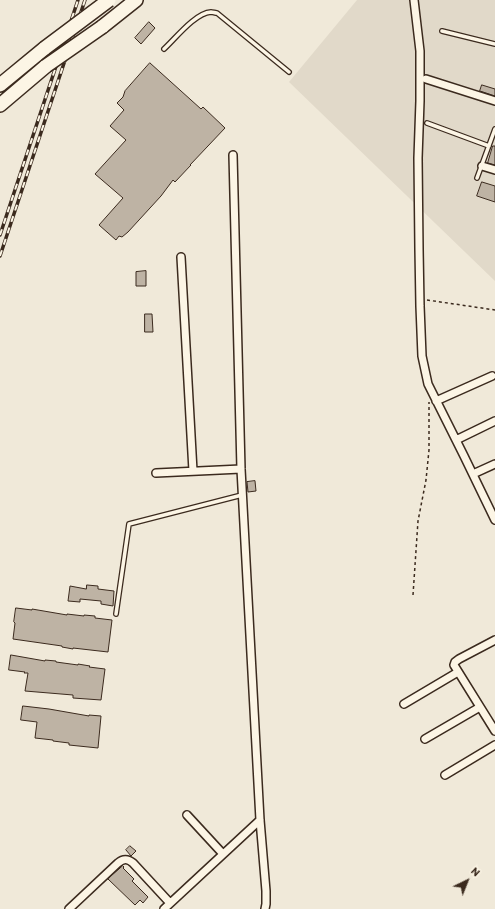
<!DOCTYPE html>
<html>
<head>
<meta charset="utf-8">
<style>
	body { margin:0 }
	#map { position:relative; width:495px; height:909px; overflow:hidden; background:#f0e9d9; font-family:Itim,sans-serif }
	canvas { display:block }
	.north { position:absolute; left:447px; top:861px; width:40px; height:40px; -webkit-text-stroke:3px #fcf5e5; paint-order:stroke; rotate:43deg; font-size:11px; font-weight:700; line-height:16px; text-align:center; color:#3b2a1e }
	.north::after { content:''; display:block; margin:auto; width:14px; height:18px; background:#3b2a1e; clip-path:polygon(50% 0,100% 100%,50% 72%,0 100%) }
</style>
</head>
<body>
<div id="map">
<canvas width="495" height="909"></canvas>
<div class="north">N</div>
</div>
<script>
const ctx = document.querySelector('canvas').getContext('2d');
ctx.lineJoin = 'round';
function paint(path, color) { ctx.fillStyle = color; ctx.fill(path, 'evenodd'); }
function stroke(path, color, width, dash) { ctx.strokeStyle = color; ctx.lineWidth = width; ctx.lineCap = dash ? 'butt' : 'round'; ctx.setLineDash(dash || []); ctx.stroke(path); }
const built = new Path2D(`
	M357 0H495V281L289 82Z`);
const building = new Path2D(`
	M149 22 155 28 141 44 135 38Z
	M150 63 201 109 203 107 225 128 190 165H191L175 182 173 180 161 196 128 232 122 237 119 236 116 240 99 225 123 198 95 174 126 140 110 126 124 110 117 103 123 97 125 91Z
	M482 85 495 89V96L480 91Z
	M493 146H495V165L488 163Z
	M482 182 495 186V202L477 196Z
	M146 271V286H136V272Z
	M145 314H152L153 332H145Z
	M255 481 256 491 248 492 247 482Z
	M87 585 98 586V589L114 591 113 606 101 604V601L80 599V602L68 601 70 586 86 589Z
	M16 608 32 610V609L67 615V614L84 616V615L95 616V618L112 620 108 652 73 648V649L62 647V646L13 639 15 623 14 622Z
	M11 655 45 661V660L56 661V662L78 665V664L90 666 89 667 105 669 101 700 73 698V695L25 691 28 673H24L25 672 9 670Z
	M23 706 49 709 89 716V715L101 716 98 748 69 745V743L53 741V740L35 738 37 722 21 720Z
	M130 846 136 851 131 856 126 850Z
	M123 866 124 867 123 868 134 879 132 881 148 897 143 903 140 900 135 905 108 879Z`);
const path = new Path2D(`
	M427 300 495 310
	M413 595 418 521 426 480 429 450V402`);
const lane = new Path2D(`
	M442 31 495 44
	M164 49C175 39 195 13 211 12 213 12 215 13 217 13L289 72
	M427 123 489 146
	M477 178 495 129
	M116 614 129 524 242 495`);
const street = new Path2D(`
	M414 0 420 51V101L418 158 419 249 420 306 422 356 428 384 464 456 495 520
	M426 79 495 101
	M233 155 241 469 260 820 266 891V904L265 909
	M482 166 495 170
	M181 257 193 471
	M436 401 492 376
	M456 440 495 421
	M156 473 241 469
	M473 474 495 464
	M495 640 459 659 455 662 454 665 495 731
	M404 704 458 672
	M425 739 480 707
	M445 775 495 745
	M187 815 223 854
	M69 909 118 863C124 858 128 859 133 863L170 903
	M164 909 260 820`);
const highway = new Path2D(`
	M102 27 136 0
	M0 85 45 48
	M0 105 46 66`);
const rail = new Path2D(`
	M0 235 78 0
	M0 256 85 0`);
const highwayBridge = new Path2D(`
	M45 48 109 0
	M46 66 102 27`);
paint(built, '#e1d9c9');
paint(building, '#beb3a4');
stroke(building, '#3b2a1e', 1);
stroke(lane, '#3b2a1e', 6);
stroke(street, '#3b2a1e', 10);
stroke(highway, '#3b2a1e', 16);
stroke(path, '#3b2a1e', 1.5, [3, 3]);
stroke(lane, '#fcf5e5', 3.5);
stroke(street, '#fcf5e5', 7);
stroke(highway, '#fcf5e5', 13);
stroke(rail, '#3b2a1e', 3.5);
stroke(rail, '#fcf5e5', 2, [6]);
stroke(highwayBridge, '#3b2a1e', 16, []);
stroke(highwayBridge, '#fcf5e5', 13);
</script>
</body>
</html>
